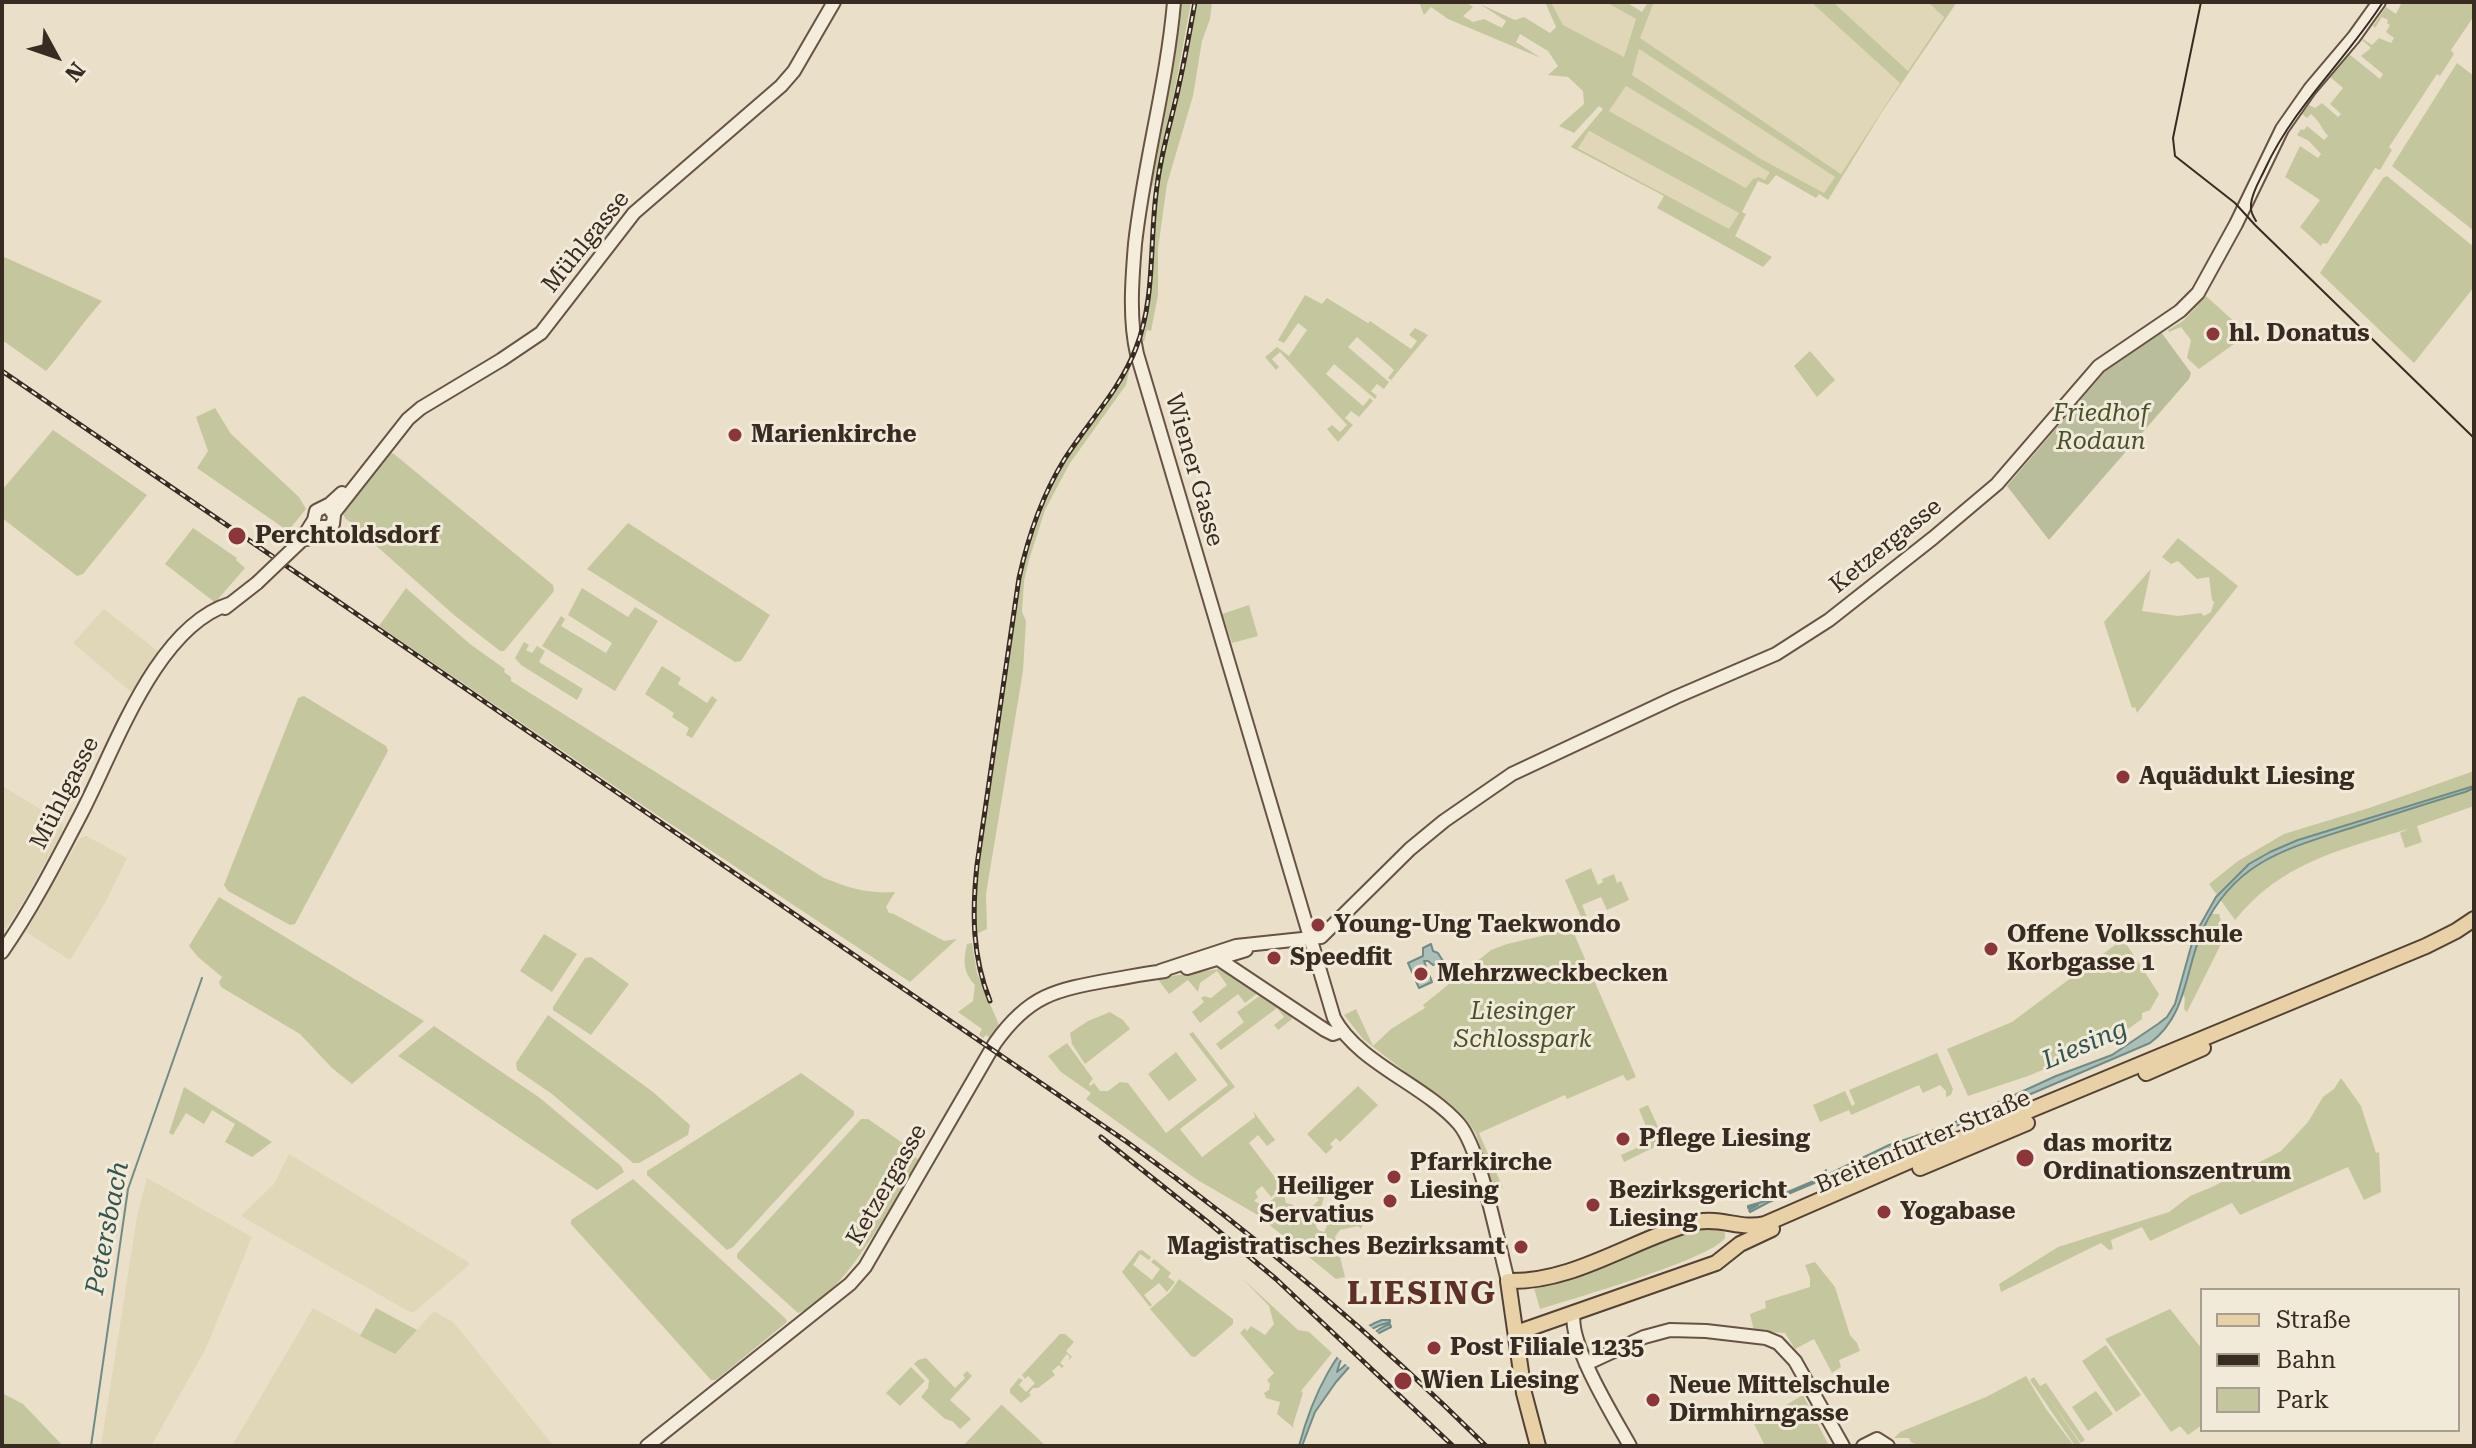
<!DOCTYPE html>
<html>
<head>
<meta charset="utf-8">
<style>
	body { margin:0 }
	#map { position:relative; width:2476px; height:1448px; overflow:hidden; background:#eadfc9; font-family:"Roboto Serif",serif }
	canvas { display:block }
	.frame { position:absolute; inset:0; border:4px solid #372b22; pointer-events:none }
	.legend { position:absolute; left:2200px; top:1288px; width:260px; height:144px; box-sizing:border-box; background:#f2ead8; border:2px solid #a79e8f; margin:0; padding:10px 14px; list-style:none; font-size:24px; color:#372b22 }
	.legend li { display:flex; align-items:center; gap:16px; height:40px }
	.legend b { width:40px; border:2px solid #a79e8f }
	.north { position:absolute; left:16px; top:16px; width:80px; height:80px; -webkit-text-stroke:6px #f2ead8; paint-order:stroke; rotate:130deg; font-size:22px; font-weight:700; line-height:32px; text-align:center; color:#372b22 }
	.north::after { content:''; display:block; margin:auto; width:28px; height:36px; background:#372b22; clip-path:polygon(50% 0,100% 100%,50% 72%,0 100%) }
</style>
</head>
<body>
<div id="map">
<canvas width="2476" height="1448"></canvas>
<div class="frame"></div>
<ul class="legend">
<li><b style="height:10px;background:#e8d1a6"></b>Straße</li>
<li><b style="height:10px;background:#372b22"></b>Bahn</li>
<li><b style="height:22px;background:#c4c79e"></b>Park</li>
</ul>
<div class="north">N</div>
</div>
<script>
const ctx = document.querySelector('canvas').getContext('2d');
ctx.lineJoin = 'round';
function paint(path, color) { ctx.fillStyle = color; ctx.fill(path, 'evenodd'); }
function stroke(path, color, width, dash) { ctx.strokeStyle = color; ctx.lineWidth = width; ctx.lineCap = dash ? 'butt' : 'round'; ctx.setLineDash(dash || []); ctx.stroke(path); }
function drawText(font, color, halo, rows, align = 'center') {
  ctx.font = font + ' "Roboto Serif",serif'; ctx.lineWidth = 6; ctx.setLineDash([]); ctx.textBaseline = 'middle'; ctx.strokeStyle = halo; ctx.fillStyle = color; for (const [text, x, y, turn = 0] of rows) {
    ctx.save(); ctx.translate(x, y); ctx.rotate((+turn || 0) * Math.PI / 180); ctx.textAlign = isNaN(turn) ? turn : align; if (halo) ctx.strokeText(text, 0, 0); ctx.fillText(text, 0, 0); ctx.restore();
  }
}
const farmland = new Path2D(`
	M1551 2H1606L1636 19 1624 57 1563 25Z
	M1654 2H1811L1900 83 1841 174 1639 38Z
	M1833 2H1928L1944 16 1908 71Z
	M1639 49 1835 177 1824 193 1761 159 1632 75Z
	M1626 86 1770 172 1765 180 1759 177 1747 188 1609 111Z
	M1588 131 1739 213 1729 230 1578 147Z
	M104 609 159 652 131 692 73 643Z
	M2 786 62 822 63 831 23 902 2 935Z
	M86 836 127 858 105 903 70 960 26 932 79 839Z
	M289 1154 468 1262 469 1265 414 1312H410L241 1216 274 1184Z
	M147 1178 252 1237 205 1350 151 1446H101L137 1217Z
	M313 1308 395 1354 434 1311 454 1323 552 1444 549 1446H232Z`);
const green = new Path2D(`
	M1179 2H1191L1175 89 1153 186 1148 185 1170 77Z
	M1197 2H1212L1210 19 1202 41 1193 96 1167 184 1158 249V295L1151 331 1147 330 1144 342 1142 339C1154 286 1150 234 1159 181 1170 121 1185 62 1197 2Z
	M1419 2H1466L1473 7 1463 16 1473 22 1484 19 1502 28 1506 21 1480 4 1515 20 1524 17 1550 33 1556 27 1545 2H1551L1563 25 1624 57 1636 19 1606 2H1626L1642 12 1648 2H1654L1640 38 1841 174 1900 83 1811 2H1833L1908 71 1944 17 1928 2H1957L1882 112 1828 200 1819 194 1816 198 1776 175 1768 185 1758 181 1742 212 1746 214 1735 236 1772 257 1763 267 1657 208 1664 196 1571 147 1603 109 1599 106 1574 133 1559 126 1584 104 1583 91 1568 77 1548 75 1558 66 1548 51 1520 34 1516 42 1541 58 1448 19 1431 7 1424 15ZM1639 49 1835 177 1824 193 1761 159 1632 75ZM1626 86 1769 172H1770L1765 180 1759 177 1753 179 1746 188 1609 111ZM1589 131 1739 213 1729 229 1578 148Z
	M2402 2H2474V16L2451 50 2454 54 2440 76 2437 74 2389 147 2392 150 2380 170 2375 168 2327 244 2323 243 2321 246 2300 227 2320 200 2285 177 2300 146 2318 158 2321 154 2309 141 2297 135 2301 129 2304 130 2307 126 2324 140 2328 136C2321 128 2321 123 2311 114L2307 118 2302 114 2309 105 2315 108 2322 103 2338 117 2341 114 2330 104 2343 88 2330 77 2349 54 2380 79 2383 74 2361 56 2371 48 2362 40 2363 39 2372 45 2379 38 2391 43 2394 38 2386 32 2390 25 2387 23 2388 20 2382 17 2375 28 2373 26 2386 7 2396 14Z
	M2457 63 2474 76V231L2392 166Z
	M2387 176 2474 247V287L2414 363 2320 273 2383 178Z
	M2 256 102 301C82 323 66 348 46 371L2 340Z
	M1305 295 1322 304 1327 298 1368 323 1370 321 1411 349 1417 341 1409 335 1415 328 1428 335 1391 380 1388 378 1394 370 1357 337 1348 347 1389 382 1384 389 1377 384 1371 391 1377 396 1375 399 1334 364 1326 374 1363 406 1370 398 1373 401 1359 417 1351 411 1345 418 1353 425 1338 442 1327 429 1332 425 1340 432 1347 425 1280 352 1272 359 1279 367 1276 370 1265 357 1277 347 1289 356 1307 330 1298 323 1284 343 1278 340Z
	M2206 296 2248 334 2199 369 2187 358 2191 340 2181 327 2169 332 2168 330 2183 321Z
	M1810 351 1835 380 1817 397 1794 366Z
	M1131 363 1126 385 1070 463 1045 510 1029 560 1024 581 1022 612 1026 621 1023 671 986 894 987 929 976 934V902L980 860 1021 579C1033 530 1050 483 1079 441 1097 415 1117 392 1131 363Z
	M215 408 231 434 299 497 306 509 288 531 197 468 208 451 196 417Z
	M53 430 147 495 83 574 77 576 2 518V490Z
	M390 453 394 454 553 585 554 591 504 651H500L454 615 345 518 343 514Z
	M628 523 770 615 741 661 735 662 587 569Z
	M193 528 237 558 236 560 245 568 219 598 217 604 165 564Z
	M2178 538 2238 586 2137 713 2135 707 2132 708 2104 622 2151 569 2142 611 2178 616 2201 613 2204 616 2211 612 2214 602 2212 600 2209 577 2197 579 2178 561 2171 564 2162 557Z
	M406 588 470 644 505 669 504 672 511 677V681L824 878C850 888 867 894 895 892L886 907 889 913 894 914 944 941 957 939 910 982 651 811 379 626Z
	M582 588 628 617 635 607 658 621 615 691 542 646 561 616 565 619 561 626 606 653 612 643 568 615Z
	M1249 605 1258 636 1232 643 1222 614Z
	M524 642 529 645 526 650 532 653 537 646 545 651 539 662 583 689 577 700 521 665 515 658Z
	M662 666 681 678 678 684 707 703 712 696 717 700 692 738 686 735 689 728 672 717 674 713 645 694Z
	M304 696 386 746 388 751 295 924 290 925 228 891 224 885 298 698Z
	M2474 771V806L2417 826 2422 842 2405 848 2400 833 2408 829C2340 850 2282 862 2235 920L2209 884 2238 861 2284 834 2369 808Z
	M1591 868 1598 885 1603 882 1602 879 1614 874 1617 883 1621 881 1629 900 1607 910 1601 897 1582 905 1593 931 1588 933 1565 880Z
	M219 897 424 1021 352 1084 332 1068 300 1034 221 987 219 982 222 977 198 957 189 946Z
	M2210 914H2219L2225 936 2187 1012 2184 1009 2185 998 2183 994 2196 948Z
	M1572 929 1636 1077 1627 1081 1623 1075 1567 1099 1565 1095 1479 1133 1503 1188 1494 1193 1476 1134 1466 1119 1363 1039 1344 1015 1356 1009 1373 1046 1391 1029 1425 1008 1423 1005 1491 950 1507 944Z
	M544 934 577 954 552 992 520 971Z
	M2123 939 2159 994 2150 1010 2142 1013V1019L2110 1042 2028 1076 1968 1096 1947 1049 2012 1022Z
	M972 943 977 973 999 1025 990 1038 986 1035 983 1038 979 1035 982 1029 958 1012 973 1001 975 985C963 972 963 961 967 944Z
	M591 957 629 984 591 1035 553 1010V1007L585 958Z
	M1220 969 1258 993 1245 1003 1238 994 1200 1023 1192 1012 1204 1002 1201 998 1204 996 1211 998 1227 985 1217 971 1200 983 1198 992 1188 980 1169 994 1157 978Z
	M1261 995 1290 1013 1292 1019 1278 1030 1274 1025 1284 1017 1277 1008 1221 1050 1216 1044 1244 1022 1237 1012Z
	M1110 1012 1123 1020 1130 1029 1085 1064 1072 1044 1070 1033 1088 1021Z
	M548 1015 653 1092 690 1125 688 1135 639 1163H633L552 1094 517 1070 516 1063Z
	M434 1026 540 1098 621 1166 624 1172 597 1190 398 1056Z
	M1193 1032 1235 1087 1180 1129 1202 1157 1255 1117 1253 1111 1275 1140 1267 1146 1258 1135 1249 1143 1283 1188 1271 1197 1262 1186 1255 1192 1258 1197 1254 1201 1264 1206 1283 1191 1286 1203 1294 1205 1282 1217 1290 1226 1319 1200 1313 1193 1318 1189 1325 1193 1316 1226 1318 1230 1324 1232 1327 1226 1322 1220 1324 1213 1363 1223 1361 1229 1358 1226 1340 1230 1335 1237 1345 1277 1336 1279 1256 1214 1196 1179 1086 1099 1091 1093 1061 1072 1048 1056 1067 1043 1093 1079 1089 1084 1090 1086 1094 1083 1100 1091H1108L1120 1082 1128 1083 1166 1133 1228 1085 1189 1034Z
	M1176 1052 1197 1080 1169 1101 1148 1074Z
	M1937 1053 1953 1089 1951 1095 1946 1097V1091L1940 1085 1923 1093 1919 1085 1851 1115 1849 1110 1820 1122 1813 1105 1845 1091 1852 1106 1855 1104 1849 1090Z
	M801 1073 854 1111V1115L733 1247 727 1250 647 1175V1171Z
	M2341 1078 2361 1106 2376 1153 2379 1152 2381 1192 2364 1200 2348 1167 2240 1215 2232 1203 2150 1241 2142 1227 2111 1240 2113 1249 2109 1250 2101 1243 2001 1292 1999 1284 2058 1247 2169 1212 2190 1196 2212 1187 2281 1151 2308 1122 2323 1097 2334 1089Z
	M1358 1086 1378 1105 1340 1142 1336 1138 1330 1144 1333 1147 1326 1154 1307 1134Z
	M184 1087 272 1142 252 1157 225 1142 235 1124 212 1110 204 1124 186 1113 173 1135 169 1133Z
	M1648 1105 1665 1142 1624 1162 1621 1155 1652 1141 1639 1109Z
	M861 1119H868L907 1146V1150L919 1160C894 1200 843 1299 798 1313L737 1258V1254Z
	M633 1179 786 1319 787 1322 716 1380H711L571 1224V1220Z
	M1693 1227 1721 1228 1725 1233V1238C1711 1259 1572 1299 1540 1309L1534 1288 1578 1277 1585 1271Z
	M1142 1250 1151 1257 1149 1260 1140 1254 1133 1265 1152 1280 1160 1269 1151 1262 1154 1259 1171 1273 1168 1277 1175 1282 1167 1292 1159 1283 1144 1295 1152 1305 1150 1307 1122 1272 1138 1251Z
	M1815 1262 1835 1287 1850 1335 1857 1343 1860 1351 1839 1360 1841 1367 1832 1373 1814 1339 1795 1349 1785 1333 1754 1331 1750 1314 1766 1308 1765 1301 1810 1287V1278L1805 1265Z
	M1179 1279 1233 1319V1324L1195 1357 1191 1356 1150 1309 1170 1292Z
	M1243 1279 1298 1330 1309 1332 1332 1353 1301 1391 1303 1393 1293 1425 1294 1428 1277 1414 1280 1402 1266 1398 1264 1393 1269 1390 1270 1384 1267 1380 1274 1373 1240 1333 1245 1328 1247 1331 1251 1326 1265 1335 1274 1324 1269 1306Z
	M376 1308 417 1330 395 1354 360 1336Z
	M2170 1309 2202 1349V1425L2188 1435 2180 1426 2171 1432 2105 1339Z
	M1060 1334H1065L1074 1342 1066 1351 1072 1357 1068 1361 1070 1357 1067 1354 1060 1363 1064 1366 1062 1368 1059 1365 1052 1371 1055 1375 1038 1388H1033L1029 1393 1031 1395 1021 1403 1010 1393V1389L1019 1378 1023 1380 1019 1385 1026 1392 1035 1383 1028 1376 1025 1379 1022 1375Z
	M2106 1345 2141 1395 2116 1412 2082 1361Z
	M926 1358 955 1388 965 1378 963 1375 967 1371 972 1376 950 1400 971 1419 960 1429 952 1421 945 1419 921 1397 928 1388 929 1380 914 1364 918 1360Z
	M911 1367 925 1381 900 1406 886 1393Z
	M2026 1376 2046 1409 2074 1446H1921L1911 1442 1909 1438H1894L1900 1432 1986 1397Z
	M2034 1377 2040 1386 2046 1383 2085 1440 2081 1443 2046 1394 2082 1446H2075L2030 1380Z
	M2096 1391 2113 1414 2088 1431 2072 1407Z
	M2 1393 23 1404 63 1446H2Z
	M1803 1395 1829 1446H1765L1754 1424Z
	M1002 1404V1405L1046 1446H963Z`);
const cemetery = new Path2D(`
	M2161 332 2191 373 2189 379 2049 540 2007 486 2107 369Z`);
const water = new Path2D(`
	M2474 786V788L2465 792C2428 803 2391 815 2354 827 2289 848 2235 860 2203 929 2185 968 2188 1015 2150 1043L1949 1129 1901 1144 1862 1163 1769 1202 1750 1212 1749 1210 1758 1205 1748 1208V1206L1769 1200 1823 1177 1826 1170 1825 1176 1889 1145 1949 1125 2056 1076 2112 1055 2158 1024 2167 1017 2175 1004 2194 936 2216 897 2249 864 2270 852 2298 840Z
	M1431 944 1433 951 1438 953 1443 961 1433 965 1428 961H1424L1432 982 1419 988 1408 963 1423 956V948Z
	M1382 1320H1390V1322C1366 1328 1342 1347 1337 1372 1357 1358 1367 1331 1390 1324L1391 1327 1379 1333 1336 1382 1315 1412 1302 1446H1299C1310 1404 1337 1335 1382 1320Z`);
const pier = new Path2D(`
	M1366 1323 1380 1335 1351 1369 1335 1355 1349 1338Z`);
const stream = new Path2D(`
	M91 1446 128 1189 202 978`);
const secondary = new Path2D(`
	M1174 2C1167 84 1144 162 1135 244 1132 280 1129 319 1137 354L1334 1018C1358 1063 1425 1085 1459 1124 1481 1150 1498 1244 1508 1281
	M334 513 408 419 421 408 501 360 541 333 634 213 781 86 794 71 834 2
	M307 539 322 527H327L333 524 334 515 329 508
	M300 542 314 520 316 511 330 504 342 493
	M225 608 257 583
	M2 952C32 909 57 860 81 814 115 749 155 628 229 604
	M1220 960 1325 1030 1333 1034 1341 1031
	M1187 968 1246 950
	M1160 971 1236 946 1321 937 1410 849 1444 821 1512 774 1676 697 1776 654 1829 620 1933 538 1997 484 2099 366 2180 311 2198 293 2236 224 2282 129 2310 89 2354 37 2379 2
	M1574 1312C1567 1342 1614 1417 1630 1446
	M1586 1364 1644 1337 1670 1330 1706 1331 1766 1338 1778 1343 1795 1361 1843 1446
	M647 1446 850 1284 865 1267 995 1043C1029 995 1055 990 1110 980 1128 977 1147 973 1165 971
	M1863 1446 1877 1439 1888 1446`);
const primary = new Path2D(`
	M2146 1073 2203 1048
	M1920 1168 2027 1123
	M1516 1333 1716 1263 1740 1244 1772 1229
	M1538 1446 1524 1393 1508 1281C1575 1283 1634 1238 1697 1222 1721 1217 1742 1230 1765 1224L1958 1140 2426 946 2456 931 2474 919`);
const tram = new Path2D(`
	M2201 2 2173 138 2175 156 2235 203 2255 225 2474 438
	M2256 221C2253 216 2250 211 2251 204 2252 192 2260 180 2265 169 2294 106 2346 60 2383 2`);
const rail = new Path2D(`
	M2 371 1127 1142C1254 1234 1374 1335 1486 1446
	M990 1001C972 956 972 912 977 865L1019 578C1028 537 1042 496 1064 460 1088 422 1120 390 1136 348 1156 297 1149 240 1157 186 1161 152 1172 119 1179 85 1185 58 1190 30 1195 2
	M1101 1137 1209 1223 1276 1279 1453 1446`);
const secondaryBridge = new Path2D(`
	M257 583 300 542`);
const markers = [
	[2213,334,8,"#8d363a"],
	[735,435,8,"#8d363a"],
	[237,536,10,"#8d363a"],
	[2123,777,8,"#8d363a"],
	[1318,925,8,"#8d363a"],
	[1991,949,8,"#8d363a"],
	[1274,958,8,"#8d363a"],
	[1421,974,8,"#8d363a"],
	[1623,1139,8,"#8d363a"],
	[2025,1158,10,"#8d363a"],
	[1394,1177,8,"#8d363a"],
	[1390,1201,8,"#8d363a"],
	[1593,1205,8,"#8d363a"],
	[1884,1212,8,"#8d363a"],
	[1521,1247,8,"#8d363a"],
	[1434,1348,8,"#8d363a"],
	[1403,1381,10,"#8d363a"],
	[1653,1400,8,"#8d363a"]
];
const streetNames = [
	["Mühlgasse",586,242,-51],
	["Wiener Gasse",1194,470,74],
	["Ketzergasse",1886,546,-39],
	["Mühlgasse",65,793,-63],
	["Breitenfurter Straße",1923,1142,-23],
	["Ketzergasse",887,1185,-60]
];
const poiNames = [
	["hl. Donatus",2229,334],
	["Marienkirche",751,435],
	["Perchtoldsdorf",255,536],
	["Aquädukt Liesing",2139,777],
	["Young-Ung Taekwondo",1334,925],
	["Offene Volksschule",2007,935],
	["Korbgasse 1",2007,963],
	["Speedfit",1290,958],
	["Mehrzweckbecken",1437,974],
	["Pflege Liesing",1639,1139],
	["das moritz",2043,1144],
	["Ordinationszentrum",2043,1172],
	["Pfarrkirche",1410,1163],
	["Liesing",1410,1191],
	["Heiliger",1374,1187,"right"],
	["Servatius",1374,1215,"right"],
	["Bezirksgericht",1609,1191],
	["Liesing",1609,1219],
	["Yogabase",1900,1212],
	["Magistratisches Bezirksamt",1505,1247,"right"],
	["Post Filiale 1235",1450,1348],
	["Wien Liesing",1421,1381],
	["Neue Mittelschule",1669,1386],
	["Dirmhirngasse",1669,1414]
];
const parkNames = [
	["Friedhof",2101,414],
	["Rodaun",2101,442],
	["Liesinger",1523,1012],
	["Schlosspark",1523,1040]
];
const waterNames = [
	["Liesing",2085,1045,-23],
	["Petersbach",108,1228,-79]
];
const districtNames = [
	["LIESING",1422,1295]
];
paint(farmland, '#dfd7b7');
paint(green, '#c4c79e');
paint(cemetery, '#babd9c');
paint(water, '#a9bfb8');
stroke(water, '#718c85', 2);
paint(pier, '#eadfc9');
stroke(stream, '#718c85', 2);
stroke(secondary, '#665343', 16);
stroke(primary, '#534133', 18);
stroke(secondary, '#f5eddc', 12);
stroke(primary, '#e8d1a6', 14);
stroke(tram, '#372b22', 2);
stroke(rail, '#372b22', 5);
stroke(rail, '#f2ead8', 2, [6]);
stroke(secondaryBridge, '#665343', 16, []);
stroke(secondaryBridge, '#f5eddc', 12);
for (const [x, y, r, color] of markers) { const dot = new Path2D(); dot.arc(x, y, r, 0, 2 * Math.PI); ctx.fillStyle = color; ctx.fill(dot); stroke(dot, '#f2ead8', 3); }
drawText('24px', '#372b22', '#f2ead8', streetNames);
drawText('bold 24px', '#372b22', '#f2ead8', poiNames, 'left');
drawText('italic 24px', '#48512a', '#f2ead8', parkNames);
drawText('italic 26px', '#335551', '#f2ead8', waterNames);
ctx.letterSpacing = '2px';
drawText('bold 32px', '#5f3026', '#f2ead8', districtNames);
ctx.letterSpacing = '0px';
</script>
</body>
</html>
